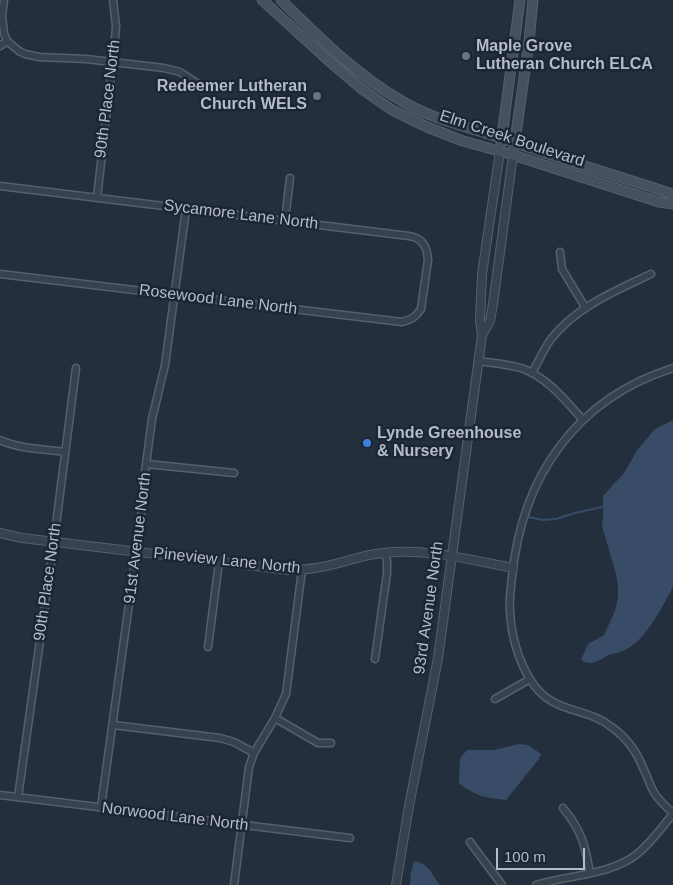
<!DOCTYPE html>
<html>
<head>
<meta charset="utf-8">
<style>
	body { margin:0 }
	#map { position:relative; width:673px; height:885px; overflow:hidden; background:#242f3e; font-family:Helvetica,sans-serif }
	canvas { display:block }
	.scale { position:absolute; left:496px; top:848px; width:89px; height:22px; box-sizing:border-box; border:2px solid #b4bcc9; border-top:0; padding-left:6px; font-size:15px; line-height:18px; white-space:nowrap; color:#b4bcc9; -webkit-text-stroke:4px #1d2633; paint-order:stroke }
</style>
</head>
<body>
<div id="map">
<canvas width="673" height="885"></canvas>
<div class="scale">100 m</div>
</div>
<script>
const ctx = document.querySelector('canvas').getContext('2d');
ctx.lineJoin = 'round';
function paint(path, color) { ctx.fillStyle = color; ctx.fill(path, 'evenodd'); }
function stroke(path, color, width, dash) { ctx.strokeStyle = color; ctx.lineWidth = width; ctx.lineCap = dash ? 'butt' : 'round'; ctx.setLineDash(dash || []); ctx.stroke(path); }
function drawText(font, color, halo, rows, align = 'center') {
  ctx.font = font + ' Helvetica,sans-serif'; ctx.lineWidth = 5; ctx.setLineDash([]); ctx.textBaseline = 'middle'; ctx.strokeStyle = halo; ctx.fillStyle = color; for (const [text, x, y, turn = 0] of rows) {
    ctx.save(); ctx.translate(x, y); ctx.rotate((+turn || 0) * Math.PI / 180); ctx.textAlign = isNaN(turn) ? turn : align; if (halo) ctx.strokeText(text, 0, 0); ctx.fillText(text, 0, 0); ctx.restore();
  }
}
const water = new Path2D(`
	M673 420V587C663 606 646 639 627 649 622 652 615 653 609 655 599 660 592 667 581 660L588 644 604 635 615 611 618 598V586L616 574 602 526 603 519V496L624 473 638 449 655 429Z
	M519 744 528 745 541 754 538 760 506 800C486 798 475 796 459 783L460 758 467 750H494Z
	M414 861C430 864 431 874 440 885H410L411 873Z`);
const stream = new Path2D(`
	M528 517 543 520 556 519 575 513 602 507`);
const minor = new Path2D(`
	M4 0 2 16 4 33 7 41 19 51 25 54 39 57 86 59 164 68 180 72 203 87
	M0 46 7 41
	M0 186 409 236C423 238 427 247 428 260L421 309C416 317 411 320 402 322L0 274
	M97 198 115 39 116 26 113 0
	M285 220 290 178
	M560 252 562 269 585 307
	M478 361C492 363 507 364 521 368 547 377 565 400 583 420
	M673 368C575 399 522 477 512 577 511 588 509 599 510 611 511 634 518 660 530 679 552 716 585 705 613 728 628 739 637 752 644 770 648 778 650 786 655 794 660 801 666 807 673 813
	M532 373C538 362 544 349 551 339 576 307 615 291 651 274
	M0 440C20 449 43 449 65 452
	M147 464 234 473
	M208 647 219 562
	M375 659 387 573V560L384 553
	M495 699 530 679
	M275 718 318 743H331
	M113 725 220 738 234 742 254 753
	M0 795 350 838
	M18 797 54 541 76 368
	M101 807 144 495 145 472 152 419 165 365 186 209
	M563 808C582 831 585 845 590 873
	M470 842 502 885
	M234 885 249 767 254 753 275 718 286 694 302 570
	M536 885C567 875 612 875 637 854 651 843 662 827 673 814`);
const tertiary = new Path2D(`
	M482 335 490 321 493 304 513 155
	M0 533 22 538 289 570C305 570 320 568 335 564 351 560 367 554 383 553 427 548 470 560 513 568
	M396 885 409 806 438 658 482 335 480 320 482 274 500 151`);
const secondary = new Path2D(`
	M262 0 329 61 362 89 392 110 427 127 463 141 513 155 659 202 673 204
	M281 0C318 36 355 74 400 100 429 118 461 125 492 135 544 153 596 170 648 186L669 193 673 197
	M501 143 520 0
	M514 148 529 42 533 0`);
const markers = [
	[466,56,5,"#6b7280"],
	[317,96,5,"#6b7280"],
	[367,443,5,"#3f7fe0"]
];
const poiNames = [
	["Maple Grove",476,47],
	["Lutheran Church ELCA",476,65],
	["Redeemer Lutheran",307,87,"right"],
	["Church WELS",307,105,"right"],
	["Lynde Greenhouse",377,434],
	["& Nursery",377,452]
];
const streetNames = [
	["90th Place North",108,99,-83],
	["Elm Creek Boulevard",512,139,18],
	["Sycamore Lane North",241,215,7],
	["Rosewood Lane North",218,300,7],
	["91st Avenue North",138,538,-83],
	["Pineview Lane North",227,561,6],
	["90th Place North",48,582,-82],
	["93rd Avenue North",429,608,-82],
	["Norwood Lane North",175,817,7]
];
paint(water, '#394c67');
stroke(stream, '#394c67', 2);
stroke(minor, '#565f6c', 9);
stroke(tertiary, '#565f6c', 10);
stroke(secondary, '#565f6c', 11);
stroke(minor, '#38414e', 6);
stroke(tertiary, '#38414e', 8);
stroke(secondary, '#465061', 9);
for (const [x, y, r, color] of markers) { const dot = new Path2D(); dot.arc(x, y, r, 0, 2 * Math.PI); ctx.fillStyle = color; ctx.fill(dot); stroke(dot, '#1d2633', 2); }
drawText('bold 16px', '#b4bcc9', '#1d2633', poiNames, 'left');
drawText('16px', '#b4bcc9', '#1d2633', streetNames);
</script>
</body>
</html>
